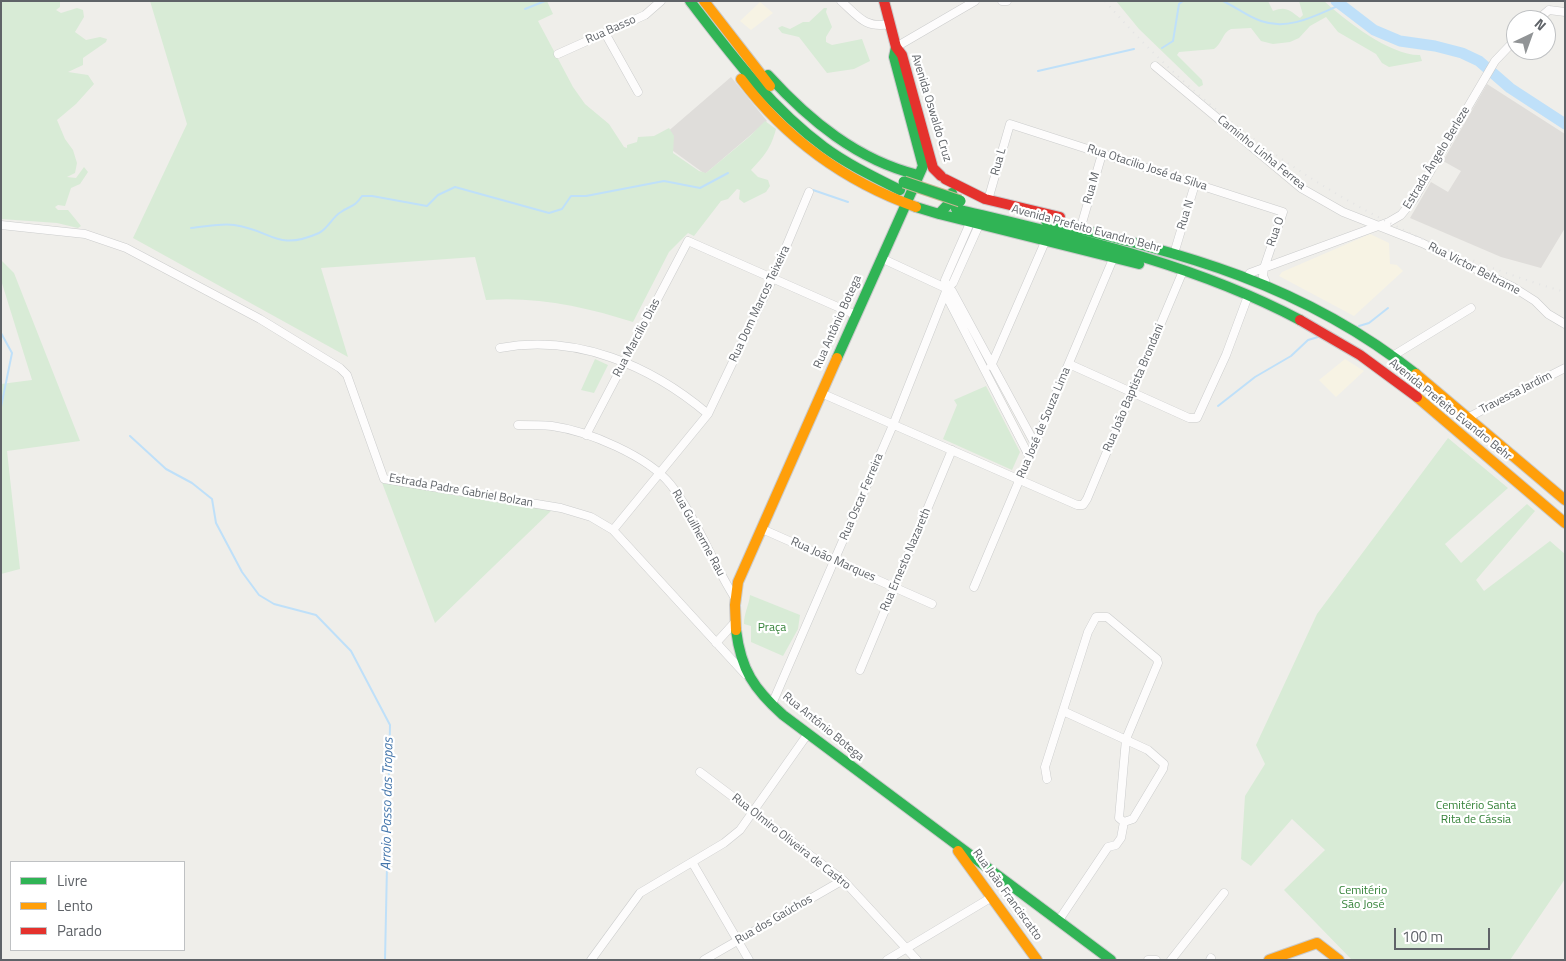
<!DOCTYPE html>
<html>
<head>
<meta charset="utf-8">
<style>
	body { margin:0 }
	#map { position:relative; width:1566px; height:961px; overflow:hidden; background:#efeeea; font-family:"Titillium Web",sans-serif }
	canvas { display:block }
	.frame { position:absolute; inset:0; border:2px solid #5f6368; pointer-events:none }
	.legend { position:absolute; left:10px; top:861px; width:175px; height:90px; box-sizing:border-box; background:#fff; border:1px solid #bfc1c3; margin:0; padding:6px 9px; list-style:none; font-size:15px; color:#5f6368 }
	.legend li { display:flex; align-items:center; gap:10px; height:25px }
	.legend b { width:25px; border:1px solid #bfc1c3 }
	.north { position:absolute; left:1506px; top:10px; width:50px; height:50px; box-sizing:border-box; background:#fff; border:1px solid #bfc1c3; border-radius:50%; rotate:42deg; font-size:14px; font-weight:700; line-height:20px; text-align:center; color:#5f6368 }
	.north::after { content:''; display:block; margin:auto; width:18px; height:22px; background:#919496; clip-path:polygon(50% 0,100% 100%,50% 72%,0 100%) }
	.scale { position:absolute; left:1394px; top:928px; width:96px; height:22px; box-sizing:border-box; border:2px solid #5f6368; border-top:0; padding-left:6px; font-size:15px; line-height:18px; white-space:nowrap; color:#5f6368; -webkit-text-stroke:4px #fff; paint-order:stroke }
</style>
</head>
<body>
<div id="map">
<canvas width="1566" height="961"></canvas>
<div class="frame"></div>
<ul class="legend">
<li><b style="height:6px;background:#30b455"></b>Livre</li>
<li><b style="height:6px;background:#ff9f0a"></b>Lento</li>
<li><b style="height:6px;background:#e5322d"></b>Parado</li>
</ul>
<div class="north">N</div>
<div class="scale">100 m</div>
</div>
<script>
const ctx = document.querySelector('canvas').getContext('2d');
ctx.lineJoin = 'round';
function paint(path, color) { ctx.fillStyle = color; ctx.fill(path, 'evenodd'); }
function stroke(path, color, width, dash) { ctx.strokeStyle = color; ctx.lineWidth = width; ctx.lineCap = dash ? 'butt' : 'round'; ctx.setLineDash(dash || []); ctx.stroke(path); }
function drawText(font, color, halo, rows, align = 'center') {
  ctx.font = font + ' "Titillium Web",sans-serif'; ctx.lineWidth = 4.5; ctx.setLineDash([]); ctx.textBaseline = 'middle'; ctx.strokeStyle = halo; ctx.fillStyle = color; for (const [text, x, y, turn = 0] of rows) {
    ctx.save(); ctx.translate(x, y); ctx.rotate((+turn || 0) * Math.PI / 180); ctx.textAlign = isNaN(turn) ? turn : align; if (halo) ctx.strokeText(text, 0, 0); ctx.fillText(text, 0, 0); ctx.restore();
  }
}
const commercial = new Path2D(`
	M760 2 773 13 751 30 740 21Z
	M1370 234 1389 243 1390 264 1397 265 1403 271 1354 316 1279 276 1282 272Z
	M1345 359 1364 371 1336 397 1319 380Z`);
const industrial = new Path2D(`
	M731 77 767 121 705 174 658 140Z
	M1487 84 1565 134V228L1541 268 1501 257 1410 218 1431 182 1448 192 1461 171 1443 161Z`);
const green = new Path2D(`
	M1 1H60V7L56 10 61 13 77 8 83 10 84 17 75 32 86 40 100 37 107 39 106 42 83 58V65L68 72 88 75 94 84 76 104 57 120 65 139 73 150 77 163 75 173 67 177 76 178 84 167 88 172 80 184 71 188 65 206 58 205 55 207 58 210H68L81 226 78 228 57 223 1 219Z
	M150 1H547L553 14 538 21 573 87 585 104 609 124 624 147 627 148V145L637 142 638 137 654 136 669 128 674 136 673 153 699 171 706 173 749 137 765 121 776 129C771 148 765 155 751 170L758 177 768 180 770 186 766 192 744 203 739 199 740 190 737 189 728 199 721 201 694 236 688 233 669 252 633 322C587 307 535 296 486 300L475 257 321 268 348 357 133 238 187 124Z
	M1116 1H1268L1273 11C1286 6 1289 10 1300 18L1303 15 1299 1H1324C1346 21 1391 56 1420 55L1422 61 1389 67 1382 63 1376 54 1338 32 1326 17 1310 26 1299 38 1290 42 1273 44 1261 41 1251 28 1231 29C1222 33 1222 44 1214 49L1179 52 1177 55 1202 80 1203 85 1199 87 1139 29Z
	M824 8H827L826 12 832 27 826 37V42L832 45 862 39 870 61 854 69 827 73 799 37 782 33 778 28 782 26 790 29 803 22H809Z
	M1 260 14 273 80 441 7 451 20 569 1 574V384L32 380 1 280Z
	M595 359 608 365 594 393 581 390Z
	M986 386 1020 452 1012 470 943 439 957 405 954 400Z
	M1448 438 1508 488 1445 544 1461 563 1527 504 1535 511 1476 580 1484 591 1550 541 1565 554V879L1510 960H1352L1284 890 1325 850 1292 819 1251 866 1241 859 1245 796 1265 764 1256 745 1317 614Z
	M381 480 552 510 435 623Z
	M750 595 800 615 798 629 783 656 751 642V626L744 624C744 613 749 605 750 595Z`);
const stream = new Path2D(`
	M1223 1C1236 7 1248 17 1261 21 1289 31 1316 15 1340 5
	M525 9 545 1
	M1162 48 1173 41 1179 4 1183 1
	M1038 71 1134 49
	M813 190 848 202
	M191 228C205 227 221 223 234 225 272 230 276 252 319 233 329 228 332 217 341 212 351 205 354 208 362 196H372L427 206 438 195 455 187 549 213 562 209 571 196H586L664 181 700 188 728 173
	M1359 326 1369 323 1388 308
	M1 333 12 353 1 407
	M1218 406 1255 377 1291 356 1308 340 1318 337
	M130 436 166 469 192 483 212 499 216 523 242 572 259 595 274 604 316 615 351 651 390 725 385 960`);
const river = new Path2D(`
	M1336 1 1374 30 1400 41 1435 46 1462 53 1479 61 1510 88 1565 124`);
const street = new Path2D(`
	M841 1C858 16 865 29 890 24
	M1002 1H1007
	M1549 10 1565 12
	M1537 20 1549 10
	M605 33 638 92
	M896 47 975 1
	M558 54 645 15 661 1
	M1155 66 1301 188 1343 212 1422 243 1513 287 1535 301 1548 314 1565 324
	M988 200 1010 124 1283 212 1264 268 1263 276 1265 280
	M970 223 945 280 948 299 1029 456
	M1082 223 1102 154
	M1 225 85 234 126 248 260 319 340 368 347 375 384 479 561 508 591 517 613 530 745 674
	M1176 247 1195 184
	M881 258 952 291 1035 444
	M1250 273 1389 222 1401 215 1414 199 1495 61 1516 39
	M500 348C577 334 650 365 708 414
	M1391 357 1471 308
	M1069 364 1189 418H1197L1226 355 1248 296
	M991 366 1045 242
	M821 393 1077 505H1083L1087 499 1183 271
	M1467 418 1565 368
	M518 425C529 425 541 425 552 426 588 431 648 456 671 485 697 519 712 562 735 598
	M586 435 688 241 856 315
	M762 529 932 604
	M613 530 708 414 773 278 809 192
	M974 587 1113 259
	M716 643 736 621
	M860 670 952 450
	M772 704 893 425 947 289 953 283 979 225
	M1063 711 1148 750 1164 764 1163 769 1133 819 1124 822
	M700 772 843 880 917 960
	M1047 779 1045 767 1088 632 1096 617H1107L1157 659 1158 663 1126 739 1119 818 1124 822
	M692 862 749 960
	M1059 920 1108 847 1116 845 1121 838 1124 822
	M591 960 640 893 724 843 740 830 807 735
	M704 960 843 880
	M887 960 992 897
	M1148 960H1156
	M1171 960 1224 893
	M1210 960 1211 958`);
const fast = new Path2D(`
	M690 1C730 53 770 107 824 147 847 164 874 177 900 190
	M768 75C809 120 857 160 918 175
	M916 207 939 214 952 200V193
	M956 209C1073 237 1193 263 1300 320
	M939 214 1139 264
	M1046 221C1185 254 1301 283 1416 374
	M837 358 923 166 894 57 896 47
	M736 630C741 670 754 689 783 715L1111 960`);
const slow = new Path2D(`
	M704 1 770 86
	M741 79C787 140 844 181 916 207
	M1416 374 1565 500
	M1417 397 1565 523
	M736 630 735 605 738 582 837 358
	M958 851 1037 960
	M1269 960 1317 943 1339 960`);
const jam = new Path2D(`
	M884 1 896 47 902 55 933 168 941 176
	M945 179 985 199 1060 217
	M1300 320 1360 355 1417 397`);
const rail = new Path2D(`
	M1105 1C1227 142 1386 240 1565 292`);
const fastBridge = new Path2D(`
	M904 182 960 201`);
const streetNames = [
	["Rua Basso",611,30,-24],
	["Avenida Oswaldo Cruz",931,108,73],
	["Caminho Linha Ferrea",1261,153,39],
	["Estrada Ângelo Berleze",1437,158,-59],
	["Rua L",999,162,-74],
	["Rua Otacilio José da Silva",1147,168,18],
	["Rua M",1092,188,-74],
	["Rua N",1186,215,-73],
	["Avenida Prefeito Evandro Behr",1086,229,15],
	["Rua O",1276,232,-71],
	["Rua Victor Beltrame",1474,269,27],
	["Rua Dom Marcos Teixeira",760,304,-65],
	["Rua Antônio Botega",838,322,-66],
	["Rua Marcilio Dias",637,338,-62],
	["Rua João Baptista Brondani",1134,388,-67],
	["Travessa Jardim",1516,393,-27],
	["Avenida Prefeito Evandro Behr",1450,410,39],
	["Rua José de Souza Lima",1044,423,-67],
	["Estrada Padre Gabriel Bolzan",461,491,10],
	["Rua Oscar Ferreira",862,497,-67],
	["Rua Guilherme Rau",698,533,61],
	["Rua João Marques",833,560,24],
	["Rua Ernesto Nazareth",906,560,-67],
	["Rua Antônio Botega",823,727,39],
	["Rua Olmiro Oliveira de Castro",791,842,38],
	["Rua João Franciscatto",1007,895,54],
	["Rua dos Gaúchos",774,920,-30]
];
const parkNames = [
	["Praça",772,628],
	["Cemitério Santa",1476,806],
	["Rita de Cássia",1476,820],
	["Cemitério",1363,891],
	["São José",1363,905]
];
const waterNames = [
	["Arroio Passo das Tropas",388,804,-89]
];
paint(commercial, '#f7f3e4');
paint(industrial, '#dfddda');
paint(green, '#d8ebd6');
stroke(stream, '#bfe0f9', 2);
stroke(river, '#bfe0f9', 11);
stroke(street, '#cbcccc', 9);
stroke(fast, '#cacacb', 12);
stroke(slow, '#cacacb', 12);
stroke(jam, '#cacacb', 12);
stroke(street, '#fdfcfc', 8);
stroke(fast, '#30b455', 10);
stroke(slow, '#ff9f0a', 10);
stroke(jam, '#e5322d', 10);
stroke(rail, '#e4e4e4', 2, [1, 6]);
stroke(fastBridge, '#c8b996', 13, []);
stroke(fastBridge, '#30b455', 11);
drawText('12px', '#5f6368', '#fff', streetNames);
drawText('12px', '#348238', '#fff', parkNames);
drawText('italic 14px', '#4174aa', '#fff', waterNames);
</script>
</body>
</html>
